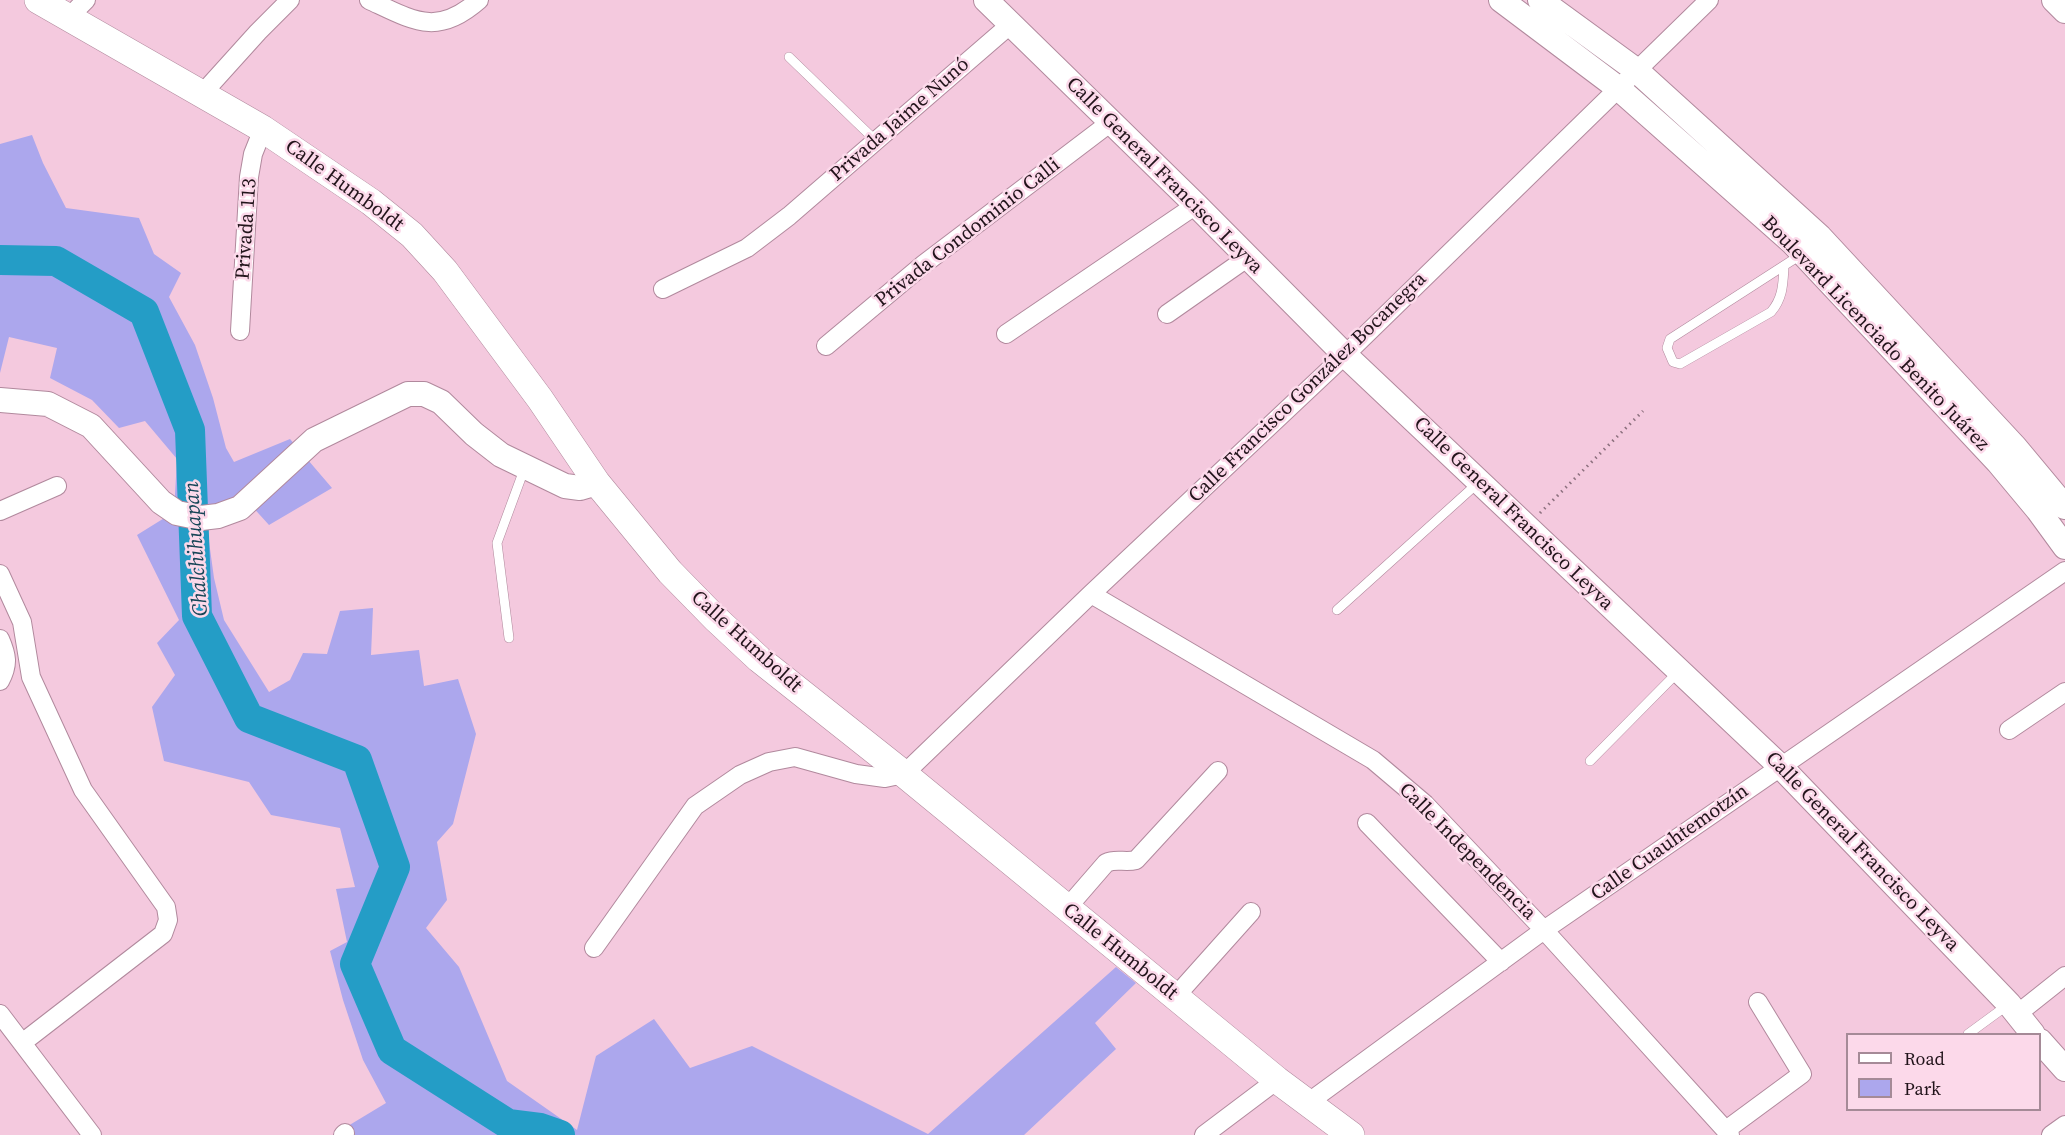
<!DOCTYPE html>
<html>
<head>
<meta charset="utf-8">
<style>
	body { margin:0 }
	#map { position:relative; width:2065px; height:1135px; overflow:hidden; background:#f4c9de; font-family:"Source Serif 4",serif }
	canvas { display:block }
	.legend { position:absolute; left:1846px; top:1033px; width:195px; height:78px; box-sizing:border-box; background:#fcd9ea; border:2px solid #a58a97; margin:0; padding:8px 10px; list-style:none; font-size:18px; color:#22141b }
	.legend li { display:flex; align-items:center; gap:12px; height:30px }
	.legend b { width:30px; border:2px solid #a58a97 }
</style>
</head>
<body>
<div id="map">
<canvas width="2065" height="1135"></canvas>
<ul class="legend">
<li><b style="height:8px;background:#fff"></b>Road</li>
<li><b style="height:16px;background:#aca7ed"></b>Park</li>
</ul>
</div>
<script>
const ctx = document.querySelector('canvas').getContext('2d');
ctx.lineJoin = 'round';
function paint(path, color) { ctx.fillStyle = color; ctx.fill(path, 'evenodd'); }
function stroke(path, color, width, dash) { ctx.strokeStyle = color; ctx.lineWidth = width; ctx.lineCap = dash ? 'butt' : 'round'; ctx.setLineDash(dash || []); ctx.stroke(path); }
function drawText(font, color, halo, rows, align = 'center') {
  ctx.font = font + ' "Source Serif 4",serif'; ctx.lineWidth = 5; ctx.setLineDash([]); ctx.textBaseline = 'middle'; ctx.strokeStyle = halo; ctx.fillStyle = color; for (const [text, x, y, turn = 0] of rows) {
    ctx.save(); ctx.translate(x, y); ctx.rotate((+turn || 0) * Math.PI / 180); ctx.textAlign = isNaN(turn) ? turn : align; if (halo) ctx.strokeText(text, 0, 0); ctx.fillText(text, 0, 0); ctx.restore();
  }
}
const green = new Path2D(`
	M32 135 43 163 66 208 139 218 154 254 181 273 169 297 195 345 213 398 226 448 234 462 290 439 332 488 269 525 249 503 207 527 214 578 224 620 269 692 290 680 303 653 327 654 340 611 373 608 371 655 419 650 424 686 458 679 476 734 453 824 437 842 447 900 426 928 459 967 507 1081 577 1130 596 1056 654 1019 690 1068 752 1046 928 1134 1116 967 1136 983 1095 1023 1116 1049 1024 1135H333L386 1103 363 1060 343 1000 330 951 347 942 336 889 355 887 340 828 271 815 249 782 164 761 152 707 175 675 157 643 179 620 137 535 174 512 177 459 145 421 119 428 92 400 50 378 57 348 9 337 0 373V144Z`);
const river = new Path2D(`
	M0 260 56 261 144 312 190 430 197 616 249 718 357 760 395 867 355 964 392 1050 508 1124 540 1128 560 1135`);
const path = new Path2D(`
	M1540 513 1643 411`);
const service = new Path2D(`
	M789 57 876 141
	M1784 267C1783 284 1783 298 1771 312L1680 364 1673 362 1667 348 1670 339 1802 254
	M1337 610 1479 482
	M509 638 497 543 525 467
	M1590 761 1679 671
	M1968 1034 2009 1004`);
const minor = new Path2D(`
	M369 0C414 21 437 37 479 0
	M68 18 86 0
	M202 94 258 32 290 0
	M663 289 747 248 789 216 1011 24
	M1167 314 1247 258
	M240 331 249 177 253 154 263 129
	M1006 334 1196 205
	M826 346 924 264 1111 122
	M0 511 57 486
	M0 574 22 622 31 677 83 790 166 907 168 920 163 934 22 1043
	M1091 594 1373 760 1425 804 1544 930 1730 1135
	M0 639C7 655 9 664 0 681
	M2009 730 2065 692
	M1367 823 1501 962
	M1067 908 1106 863C1116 858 1125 863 1136 860L1218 771
	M594 948 695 806 740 775 769 762 795 757 856 774 885 778 904 774 1091 594 1345 355 1709 0
	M1175 997 1251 912
	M0 1014 92 1135
	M2016 1015 2065 976
	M1309 1102 1544 930 2065 571
	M1726 1130 1802 1074 1758 1002
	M343 1135 345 1133
	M1204 1135 1277 1080
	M2051 1135 2065 1125`);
const tertiary = new Path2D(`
	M986 0 1196 205 1345 355 1781 767 2009 1004 2033 1034
	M1501 0 1618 88 1793 243 1998 462 2038 510 2065 547
	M1540 0 1636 70 1820 237 2015 447 2065 507
	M2054 0 2065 11
	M0 400 48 404 91 426 161 502 177 513 201 518 218 516 240 508 314 440 408 394H424L441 402 474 434 501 455 565 486 580 488 597 483
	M2040 1041 2065 1069`);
const secondary = new Path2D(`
	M38 0 263 129 371 202 412 235 445 271 540 399 597 483 670 572 715 618 759 659 904 774 1277 1080 1351 1135`);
const streetNames = [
	["Privada Jaime Nunó",900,120,-41],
	["Calle General Francisco Leyva",1164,176,45],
	["Calle Humboldt",344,186,36],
	["Privada 113",247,229,-86],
	["Privada Condominio Calli",968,233,-38],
	["Boulevard Licenciado Benito Juárez",1875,334,46],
	["Calle Francisco González Bocanegra",1308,388,-44],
	["Calle General Francisco Leyva",1513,514,44],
	["Calle Humboldt",746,642,42],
	["Calle Cuauhtemotzín",1670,843,-35],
	["Calle Independencia",1467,852,45],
	["Calle General Francisco Leyva",1862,852,46],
	["Calle Humboldt",1120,952,39]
];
const waterNames = [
	["Chalchihuapan",197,549,-94]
];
paint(green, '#aca7ed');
stroke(river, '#249dc6', 30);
stroke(service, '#b1899d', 10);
stroke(minor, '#b1899d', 20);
stroke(tertiary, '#b1899d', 26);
stroke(secondary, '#b1899d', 28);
stroke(path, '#8c707e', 3, [1.5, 4.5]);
stroke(service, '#fff', 9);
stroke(minor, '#fff', 18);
stroke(tertiary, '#fff', 24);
stroke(secondary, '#fff', 27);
drawText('20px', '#22141b', '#fcd9ea', streetNames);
drawText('italic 21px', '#164557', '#fcd9ea', waterNames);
</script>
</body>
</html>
